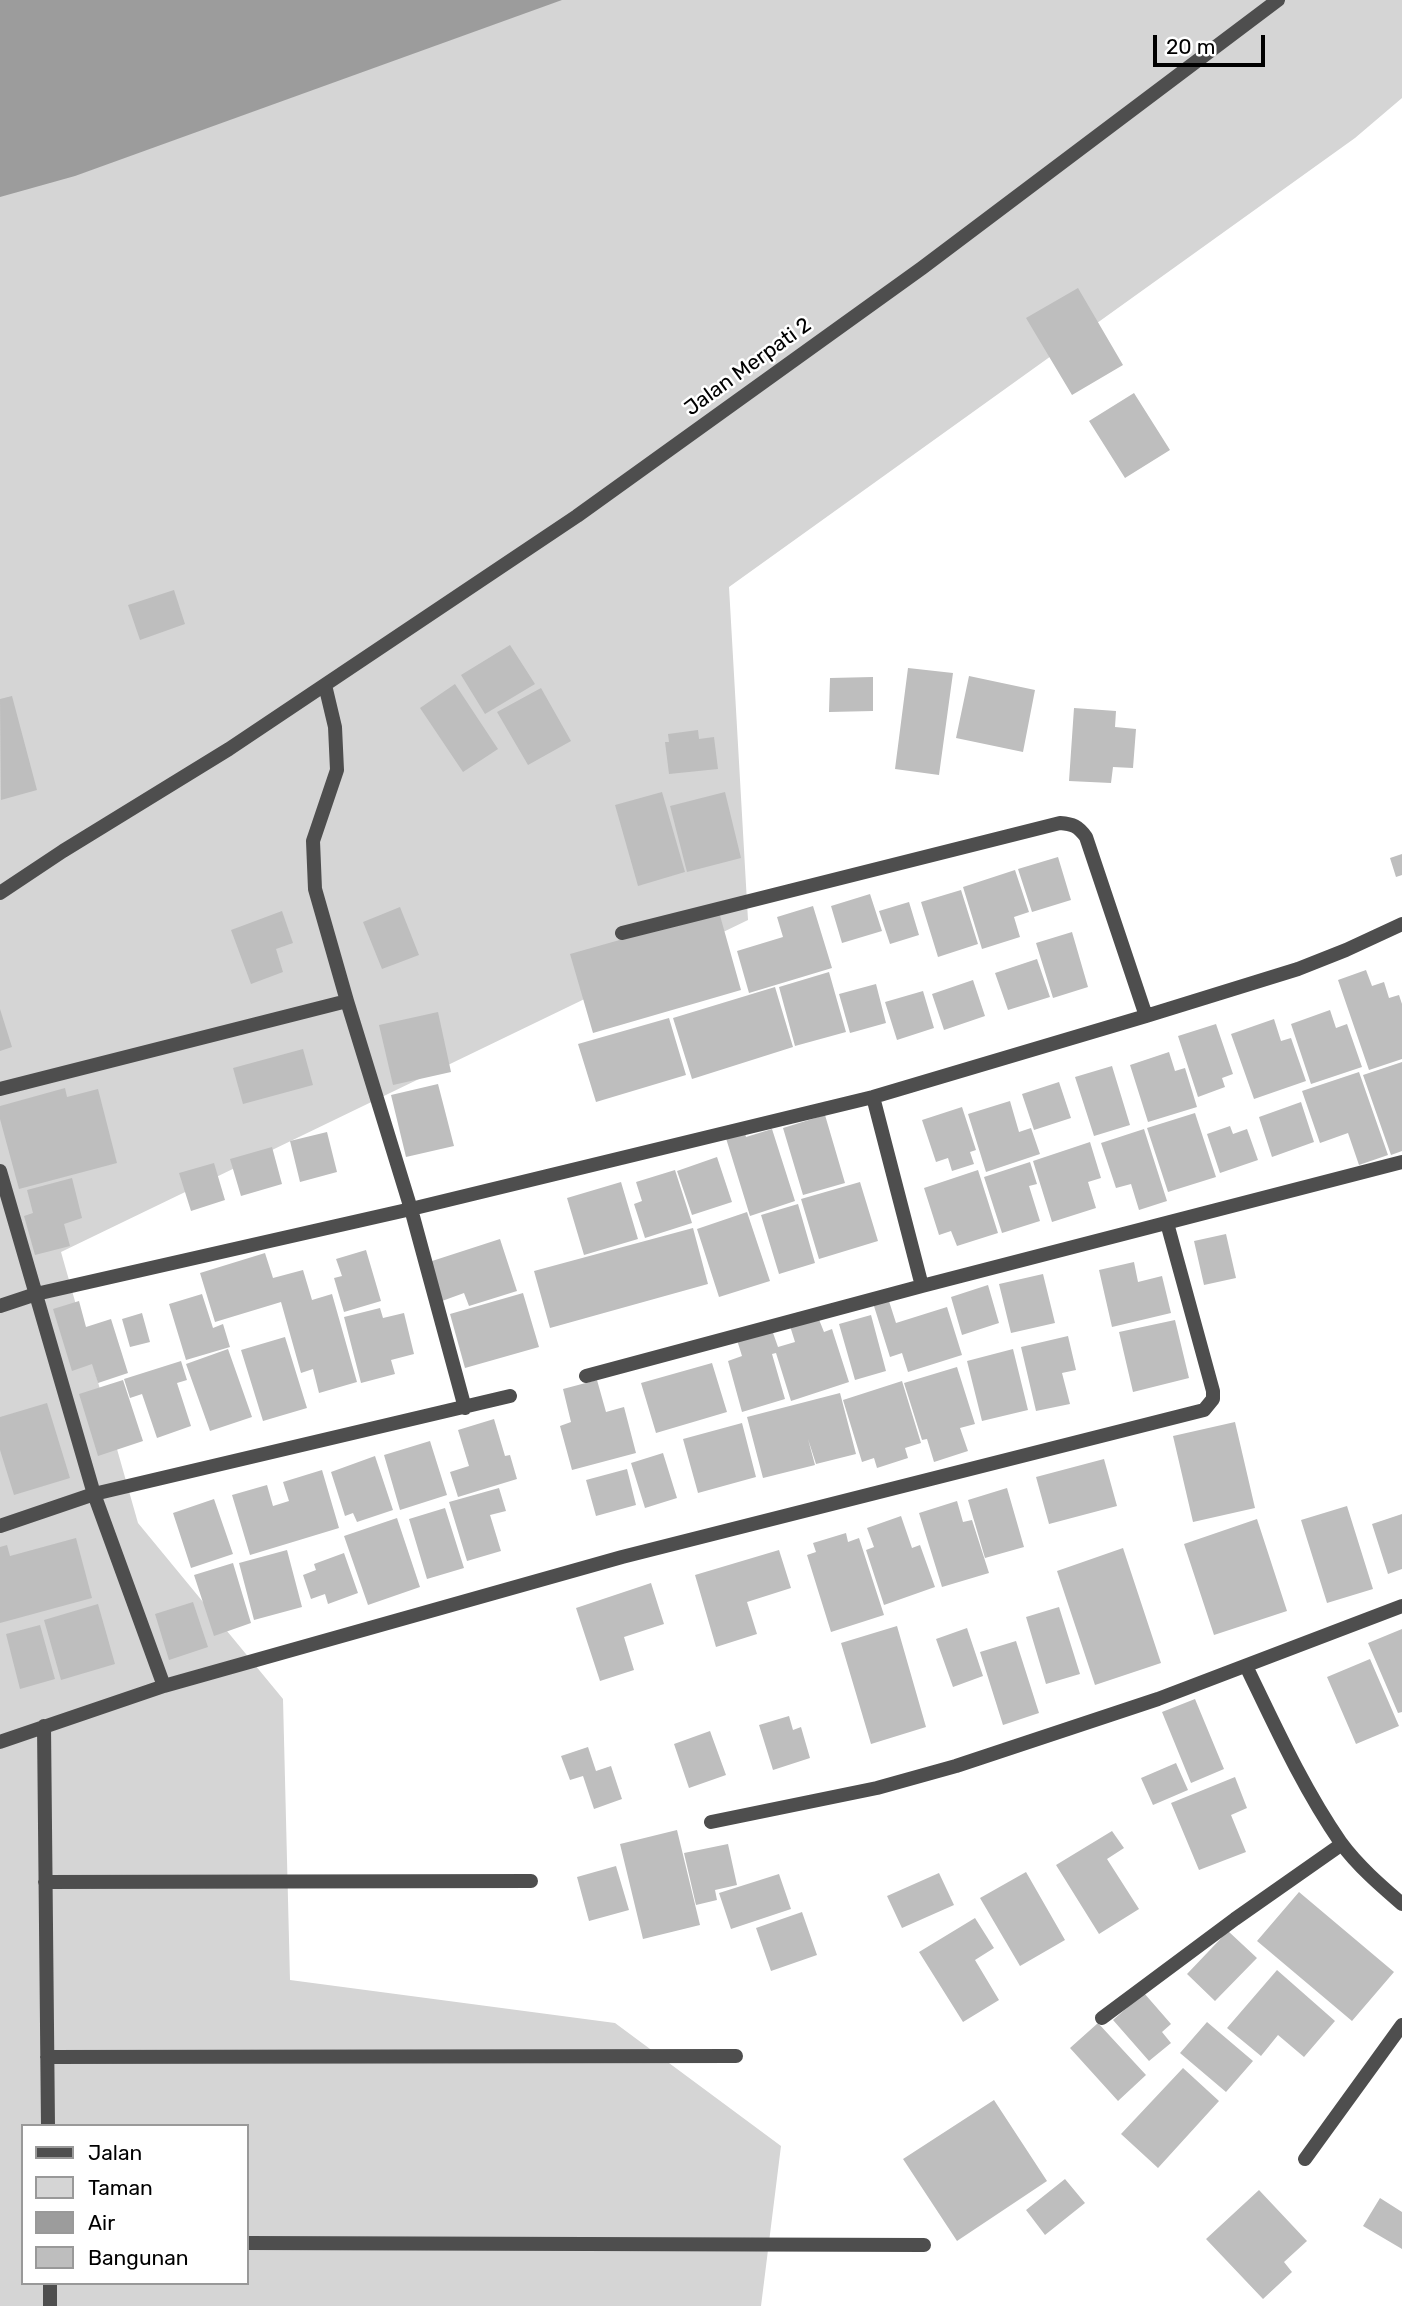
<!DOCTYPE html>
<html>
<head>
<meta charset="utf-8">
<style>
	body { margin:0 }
	#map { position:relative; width:1402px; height:2306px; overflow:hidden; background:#fff; font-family:Rubik,sans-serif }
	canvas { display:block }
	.legend { position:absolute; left:21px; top:2124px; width:228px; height:161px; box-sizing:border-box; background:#fff; border:2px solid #999; margin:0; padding:9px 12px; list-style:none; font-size:21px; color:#000 }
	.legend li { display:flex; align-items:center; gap:14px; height:35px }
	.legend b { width:35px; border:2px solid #999 }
	.scale { position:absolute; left:1153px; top:35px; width:112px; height:32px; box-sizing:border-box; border:4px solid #000; border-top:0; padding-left:9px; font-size:21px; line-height:24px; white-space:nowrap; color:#000; -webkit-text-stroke:5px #fff; paint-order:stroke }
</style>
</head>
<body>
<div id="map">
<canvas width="1402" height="2306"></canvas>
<ul class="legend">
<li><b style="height:9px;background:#4e4e4e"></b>Jalan</li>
<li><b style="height:19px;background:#d5d5d5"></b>Taman</li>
<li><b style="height:19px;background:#9c9c9c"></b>Air</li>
<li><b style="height:19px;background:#bebebe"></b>Bangunan</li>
</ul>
<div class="scale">20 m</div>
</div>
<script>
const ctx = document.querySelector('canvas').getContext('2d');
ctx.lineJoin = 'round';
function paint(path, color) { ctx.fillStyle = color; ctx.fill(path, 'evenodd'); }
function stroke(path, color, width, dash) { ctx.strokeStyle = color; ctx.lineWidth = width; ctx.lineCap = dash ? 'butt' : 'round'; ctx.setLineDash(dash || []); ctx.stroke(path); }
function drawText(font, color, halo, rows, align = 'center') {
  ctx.font = font + ' Rubik,sans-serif'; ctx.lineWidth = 5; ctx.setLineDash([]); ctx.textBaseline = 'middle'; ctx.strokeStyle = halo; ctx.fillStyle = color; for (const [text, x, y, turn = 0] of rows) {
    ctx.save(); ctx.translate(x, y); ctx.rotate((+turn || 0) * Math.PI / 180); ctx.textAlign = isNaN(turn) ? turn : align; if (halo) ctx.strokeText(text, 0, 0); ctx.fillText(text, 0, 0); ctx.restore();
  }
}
const green = new Path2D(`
	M377 0H1402V98L1355 138 729 587 748 920 61 1252 138 1523 283 1699 290 1980 615 2023 781 2146 761 2306H0V162ZM23 2126H247V2283H23Z`);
const water = new Path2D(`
	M0 0H562L75 176 0 197Z`);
const building = new Path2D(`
	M1078 288 1123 365 1072 395 1026 318Z
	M1134 393 1170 450 1125 478 1089 421Z
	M174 590 185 624 140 640 128 605Z
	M510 645 535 684 485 714 461 675Z
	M908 668 953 673 939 775 895 769Z
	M969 676 1035 690 1023 752 956 738Z
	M873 677V711L829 712 830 678Z
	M455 684 498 749 463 772 420 708Z
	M541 688 571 741 528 765 497 712Z
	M12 696 37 790 1 800 0 699Z
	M1074 708 1116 711 1115 727 1136 729 1133 768 1113 767 1111 783 1069 781Z
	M698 730 699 739 714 737 718 769 669 774 665 742H669L668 734Z
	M662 792 685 872 638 886 615 805Z
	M725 792 741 858 687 872 670 806Z
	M1402 854V875L1396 877 1390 858Z
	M1058 857 1071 900 1032 912 1018 869Z
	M1015 870 1029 912 1014 917 1020 937 982 949 963 887Z
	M961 890 978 944 938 957 921 902Z
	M870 894 882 931 842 943 831 906Z
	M909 902 919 935 890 944 879 911Z
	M813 906 832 968 749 993 737 951 783 937 777 917Z
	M400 907 419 955 382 969 363 922Z
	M282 911 293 943 276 949 283 972 251 984 231 930Z
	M719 912 741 990 593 1033 570 954Z
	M1072 932 1088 987 1053 998 1036 943Z
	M1037 959 1050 997 1008 1010 995 973Z
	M1366 970 1372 986 1384 982 1389 998 1399 995 1402 1004V1059L1369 1070 1338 980Z
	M829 972 846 1032 795 1046 779 987Z
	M973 980 985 1016 944 1030 932 994Z
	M876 984 886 1023 850 1033 839 994Z
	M775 987 793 1047 692 1079 673 1018Z
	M923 991 934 1028 897 1040 885 1002Z
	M0 1009 12 1047 0 1051Z
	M1330 1010 1336 1028 1347 1024 1362 1067 1311 1084 1291 1024Z
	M438 1012 451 1072 393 1085 379 1025Z
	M669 1018 686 1075 596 1102 578 1044Z
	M1274 1019 1281 1041 1291 1038 1306 1081 1254 1099 1231 1034Z
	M1216 1024 1233 1074 1222 1078 1225 1087 1198 1097 1178 1036Z
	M303 1049 313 1085 243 1104 233 1068Z
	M1169 1052 1175 1071 1185 1068 1197 1107 1148 1122 1130 1065Z
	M1402 1062V1151L1391 1155 1363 1075Z
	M1112 1066 1130 1125 1094 1136 1075 1077Z
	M1359 1072 1388 1155 1359 1165 1348 1133 1320 1143 1302 1091Z
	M1059 1082 1071 1118 1034 1130 1022 1094Z
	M438 1084 454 1146 406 1157 391 1095Z
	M65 1088 67 1097 98 1089 117 1163 19 1189 0 1119V1106Z
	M1010 1101 1019 1132 1031 1128 1040 1154 986 1172 968 1114Z
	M1301 1102 1314 1142 1272 1157 1259 1117Z
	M962 1107 976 1150 970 1152 974 1164 952 1171 948 1158 936 1162 922 1120Z
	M1195 1113 1216 1177 1168 1192 1147 1128Z
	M825 1115 845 1183 803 1195 783 1128Z
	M1230 1126 1233 1134 1247 1129 1258 1160 1220 1173 1207 1134Z
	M744 1129 746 1137 772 1129 795 1201 750 1216 725 1135Z
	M1144 1129 1167 1201 1139 1210 1131 1184 1116 1188 1101 1143Z
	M327 1132 337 1172 300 1182 290 1141Z
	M1090 1142 1101 1178 1088 1182 1096 1208 1052 1222 1033 1161Z
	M272 1147 282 1184 241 1196 230 1159Z
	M717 1157 732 1202 692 1215 677 1171Z
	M1030 1162 1037 1184 1029 1186 1040 1221 1002 1233 984 1177Z
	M214 1163 225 1200 191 1211 179 1173Z
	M675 1170 692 1223 645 1238 634 1204 642 1201 636 1182Z
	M978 1170 998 1233 957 1246 951 1231 939 1235 924 1188Z
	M72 1178 82 1218 64 1224 70 1246 35 1255 24 1216 33 1213 27 1190Z
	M621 1182 638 1239 584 1255 567 1198Z
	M860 1182 878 1241 819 1259 801 1199Z
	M798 1204 815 1263 779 1274 761 1215Z
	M747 1212 770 1281 719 1297 697 1229Z
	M693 1228 708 1284 550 1328 534 1271Z
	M1226 1234 1236 1278 1204 1285 1194 1241Z
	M500 1239 517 1291 469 1306 464 1293 442 1301 429 1262Z
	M366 1250 381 1301 344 1312 334 1278 342 1276 336 1259Z
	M265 1253 273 1278 303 1270 312 1300 332 1294 357 1382 319 1393 313 1369 301 1373 281 1302 215 1322 200 1273Z
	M1134 1262 1138 1282 1162 1276 1171 1313 1112 1327 1099 1270Z
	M1043 1274 1055 1323 1011 1333 999 1284Z
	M988 1285 999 1323 962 1335 951 1297Z
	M523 1293 539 1347 465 1368 450 1314Z
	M202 1294 213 1328 223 1324 230 1347 186 1360 169 1304Z
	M888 1298 896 1323 947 1307 962 1355 908 1372 902 1353 890 1357 873 1303Z
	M79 1301 86 1327 111 1319 128 1373 98 1383 92 1364 72 1371 53 1309Z
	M380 1308 383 1318 404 1313 414 1354 391 1360 395 1374 361 1383 344 1317Z
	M142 1313 150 1342 130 1347 122 1319Z
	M871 1315 886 1371 855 1380 839 1324Z
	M818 1317 824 1332 832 1329 849 1382 791 1401 776 1353 772 1354 785 1399 742 1412 728 1361 742 1356 737 1340 772 1330 778 1347 795 1342 790 1326Z
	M1175 1320 1189 1378 1133 1392 1119 1332Z
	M1068 1336 1076 1370 1062 1373 1070 1404 1036 1411 1021 1347Z
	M285 1337 307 1408 263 1421 241 1350Z
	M228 1349 252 1417 210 1431 186 1364Z
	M1013 1349 1028 1410 982 1421 967 1361Z
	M181 1361 187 1380 177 1383 191 1426 157 1438 142 1394 130 1398 124 1379Z
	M712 1363 727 1412 656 1433 641 1383Z
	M957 1367 975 1424 960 1428 968 1451 934 1462 927 1439 922 1440 904 1383Z
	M123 1380 143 1441 98 1456 79 1394Z
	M597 1380 606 1412 624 1407 636 1453 572 1470 560 1426 571 1422 563 1389Z
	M902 1381 921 1443 905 1448 908 1458 877 1468 874 1458 862 1462 843 1400Z
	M840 1393 856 1454 816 1464 808 1439 815 1465 763 1478 747 1417Z
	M47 1403 70 1478 14 1495 0 1450V1417Z
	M494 1419 505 1456 510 1455 517 1479 458 1497 450 1472 469 1466 458 1430Z
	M1235 1422 1255 1508 1193 1522 1173 1436Z
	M742 1423 756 1477 698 1493 683 1439Z
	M430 1441 447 1495 400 1510 384 1455Z
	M663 1453 677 1498 645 1508 631 1463Z
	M375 1456 393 1510 357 1522 353 1513 345 1516 331 1472Z
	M1104 1459 1117 1506 1049 1524 1036 1477Z
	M627 1469 636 1505 596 1516 586 1480Z
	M322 1470 339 1528 250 1555 232 1495 267 1485 273 1506 289 1501 283 1482Z
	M499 1488 506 1511 490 1515 501 1551 467 1561 449 1502Z
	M1007 1488 1024 1547 985 1558 968 1500Z
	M214 1499 233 1554 191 1568 173 1513Z
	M957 1501 963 1522 972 1520 989 1573 942 1587 919 1513Z
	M1347 1506 1373 1589 1327 1603 1301 1520Z
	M445 1508 464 1568 427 1579 409 1519Z
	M1402 1514V1569L1388 1574 1372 1524Z
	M901 1516 912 1548 920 1545 935 1587 884 1605 866 1550 874 1547 867 1528Z
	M397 1518 420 1587 368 1605 344 1536Z
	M1257 1519 1287 1611 1214 1635 1184 1544Z
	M846 1533 848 1542 859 1538 884 1615 831 1632 807 1555 816 1552 813 1543Z
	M76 1538 92 1598 0 1623V1547L7 1545 10 1556Z
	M1123 1548 1161 1663 1095 1685 1057 1571Z
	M287 1550 302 1607 254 1620 239 1563Z
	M779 1550 791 1588 747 1602 757 1634 716 1647 695 1575Z
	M344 1553 358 1593 328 1604 325 1594 311 1599 303 1575 316 1570 314 1564Z
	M233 1563 251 1623 214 1636 194 1575Z
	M651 1583 664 1624 624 1637 634 1670 600 1681 576 1608Z
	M193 1602 208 1647 169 1660 155 1614Z
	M98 1604 115 1664 61 1680 44 1620Z
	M1059 1607 1080 1674 1046 1684 1026 1617Z
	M40 1625 55 1679 20 1689 6 1634Z
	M897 1626 926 1727 871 1744 841 1643Z
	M967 1628 983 1676 953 1687 936 1639Z
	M1402 1629V1712L1398 1713 1368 1643Z
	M1016 1641 1039 1713 1003 1725 980 1652Z
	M1370 1659 1399 1726 1356 1744 1327 1677Z
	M1195 1699 1224 1769 1191 1783 1162 1712Z
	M789 1716 793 1730 801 1727 810 1758 773 1770 759 1725Z
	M710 1731 726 1775 689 1788 674 1744Z
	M588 1747 596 1771 611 1766 622 1799 594 1809 583 1776 570 1780 561 1756Z
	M1176 1763 1188 1790 1153 1805 1141 1778Z
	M1235 1777 1247 1808 1231 1815 1246 1852 1199 1870 1171 1803Z
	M677 1830 700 1925 643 1939 620 1844Z
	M1112 1831 1124 1848 1107 1859 1139 1909 1099 1934 1056 1865Z
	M728 1844 737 1885 715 1890 717 1900 696 1905 684 1853Z
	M616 1866 629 1910 589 1921 577 1877Z
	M1026 1872 1065 1940 1020 1966 980 1898Z
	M939 1873 954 1905 902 1928 887 1896Z
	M779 1874 791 1909 731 1929 719 1893Z
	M1299 1892 1394 1972 1352 2021 1257 1941Z
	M802 1912 817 1955 771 1971 756 1928Z
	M975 1918 994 1948 975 1960 999 2000 963 2022 919 1952Z
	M1228 1931 1257 1958 1215 2001 1187 1974Z
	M1277 1970 1335 2021 1304 2057 1278 2035 1261 2056 1227 2028Z
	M1144 1993 1171 2024 1162 2032 1171 2043 1149 2061 1113 2020Z
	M1207 2022 1253 2061 1226 2092 1180 2053Z
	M1098 2023 1146 2075 1118 2101 1070 2048Z
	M1183 2068 1219 2101 1158 2168 1121 2134Z
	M994 2100 1047 2181 957 2241 903 2159Z
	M1065 2179 1085 2203 1045 2235 1026 2210Z
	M1259 2190 1307 2241 1284 2262 1292 2272 1263 2299 1206 2239Z
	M1380 2198 1402 2212V2249L1363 2226Z`);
const street = new Path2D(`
	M325 685 335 727 337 770 313 841 315 889 347 1001 411 1209 465 1408
	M0 893 63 851 229 749 577 516 922 268 1278 0
	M622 933 1060 823C1073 824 1078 826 1086 837L1146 1016
	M0 1089 347 1001
	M0 1171 94 1494 164 1686
	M922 1286 1402 1162
	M0 1306 36 1294 411 1209 873 1097 1146 1016 1298 969 1346 950 1402 924
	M586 1376 922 1286 873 1097
	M0 1526 94 1494 510 1396
	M1246 1666C1275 1726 1303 1788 1341 1843 1358 1866 1380 1885 1402 1904
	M44 1726 48 2126
	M0 1742 164 1686 622 1557 1204 1410 1213 1399V1391L1167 1223
	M711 1822 877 1788 956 1766 1158 1699 1402 1606
	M45 1882 531 1881
	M1102 2018 1235 1919 1342 1844
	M47 2057 736 2056
	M1305 2159 1402 2025
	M247 2243 924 2245
	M50 2283V2306`);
const streetNames = [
	["Jalan Merpati 2",748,367,-36]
];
paint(green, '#d5d5d5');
paint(water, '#9c9c9c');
paint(building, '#bebebe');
stroke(street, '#4e4e4e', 14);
drawText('21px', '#000', '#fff', streetNames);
</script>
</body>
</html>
